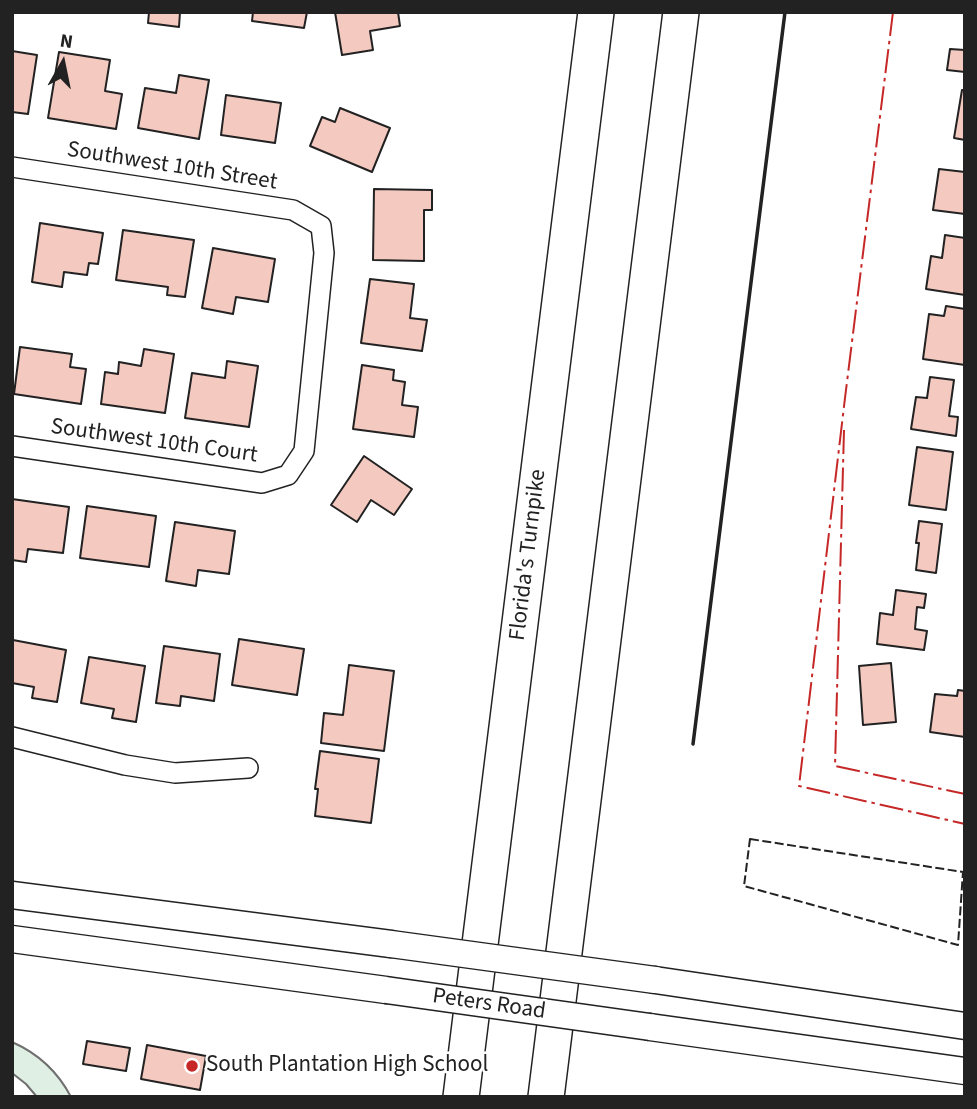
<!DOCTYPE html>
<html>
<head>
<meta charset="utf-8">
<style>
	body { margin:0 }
	#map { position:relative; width:977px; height:1109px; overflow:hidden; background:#fff; font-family:"Source Sans 3",sans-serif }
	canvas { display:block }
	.frame { position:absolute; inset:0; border:14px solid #222; pointer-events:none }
	.north { position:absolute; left:28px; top:28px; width:70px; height:70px; -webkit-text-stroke:5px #fff; paint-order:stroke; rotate:9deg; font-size:19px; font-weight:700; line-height:28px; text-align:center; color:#222 }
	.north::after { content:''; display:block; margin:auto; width:24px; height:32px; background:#222; clip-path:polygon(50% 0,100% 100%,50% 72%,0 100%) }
</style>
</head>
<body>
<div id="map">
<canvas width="977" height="1109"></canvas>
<div class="frame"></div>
<div class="north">N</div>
</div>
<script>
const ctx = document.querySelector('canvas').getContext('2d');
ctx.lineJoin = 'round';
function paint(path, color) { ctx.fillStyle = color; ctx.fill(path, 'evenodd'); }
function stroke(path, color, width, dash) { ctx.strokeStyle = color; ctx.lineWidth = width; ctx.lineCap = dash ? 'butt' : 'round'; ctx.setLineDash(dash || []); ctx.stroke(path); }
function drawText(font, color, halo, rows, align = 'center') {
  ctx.font = font + ' "Source Sans 3",sans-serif'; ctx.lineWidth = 5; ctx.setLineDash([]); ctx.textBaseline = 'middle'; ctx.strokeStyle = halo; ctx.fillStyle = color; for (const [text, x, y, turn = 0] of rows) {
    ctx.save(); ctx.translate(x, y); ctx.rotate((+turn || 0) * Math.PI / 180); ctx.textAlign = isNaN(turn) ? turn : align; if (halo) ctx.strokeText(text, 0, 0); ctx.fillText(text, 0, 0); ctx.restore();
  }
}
const green = new Path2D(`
	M12 1042C37 1053 58 1072 71 1097H37L26 1084 12 1073Z`);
const building = new Path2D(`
	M149 12H180L179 27 148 23Z
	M253 12H307L304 28 252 21Z
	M335 12H398L400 26 370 31 373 50 342 55Z
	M950 49 965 50V72L947 70Z
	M12 51 37 55 28 114 12 112Z
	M59 52 110 60 105 91 122 94 116 129 48 118Z
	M179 75 209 80 199 139 138 128 145 88 176 93Z
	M962 90H965V140L954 138Z
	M226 95 281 103 275 143 221 135Z
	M340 108 390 128 372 172 310 146 322 117 335 122Z
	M939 169 965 172V214L933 210Z
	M374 189 432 190V210H424V261L373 260Z
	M40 223 103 233 98 264 89 263 87 275 64 272 62 287 32 282Z
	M123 230 194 240 185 297 167 295 168 287 116 280Z
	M945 235 965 238V295L926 289 931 256 942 258Z
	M213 248 275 259 268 302 236 297 233 314 202 308Z
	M370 279 414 284 410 318 427 320 422 351 361 343Z
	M946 306 965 309V365L923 359 929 314 944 316Z
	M20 347 72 354 70 367 86 369 81 404 14 394Z
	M144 349 174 354 165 413 101 404 105 372 118 374 119 362 141 366Z
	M227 361 258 366 249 427 185 418 192 373 225 378Z
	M362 365 394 370 393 380 405 382 402 405 418 407 414 437 353 429Z
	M930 377 954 380 949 416 958 417 956 436 911 429 916 397 927 398Z
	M917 447 953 452 946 510 909 505Z
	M364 456 412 489 394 515 371 500 357 522 331 505Z
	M12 499 69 507 63 553 28 549 26 562 12 560Z
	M87 506 156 516 149 567 80 558Z
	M919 521 942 524 936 573 916 570 919 543H916Z
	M175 522 235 531 229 574 198 570 196 586 166 581Z
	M896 590 926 594 924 608 917 607 915 629 927 631 924 650 877 644 880 613 893 615Z
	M239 639 304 649 297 695 232 685Z
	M13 640 66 650 57 702 32 698 34 687 12 683Z
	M164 646 220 654 214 701 181 696 180 706 156 703Z
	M89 657 145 666 136 722 112 718 114 709 81 703Z
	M891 663 896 722 863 725 859 666Z
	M349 665 394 671 384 751 321 743 324 713 343 715Z
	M958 690 965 691V737L930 732 935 694 957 696Z
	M320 751 379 759 371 823 315 816 318 789H315Z
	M87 1041 130 1048 126 1071 83 1064Z
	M147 1045 206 1056 200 1090 141 1079Z`);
const street = new Path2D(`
	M12 167 293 210 321 226 324 253 304 451 288 475 262 483 12 446
	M12 737 125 765 175 773 248 768`);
const secondary = new Path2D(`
	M12 895 391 944
	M12 939 386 990
	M655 980 965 1026
	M650 1027 965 1071`);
const highway = new Path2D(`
	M461 1097 596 12
	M546 1097 681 12`);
const secondaryBridge = new Path2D(`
	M391 944 655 980
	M386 990 650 1027`);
const fence = new Path2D(`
	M750 839 963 872 958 945 744 886Z`);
const wall = new Path2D(`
	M693 744 785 12`);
const power = new Path2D(`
	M893 12 845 398 799 786 965 824
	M844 430 835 766 965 794`);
const markers = [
	[192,1066,7,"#c62828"]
];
const streetNames = [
	["Southwest 10th Street",172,167,9],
	["Southwest 10th Court",154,442,8],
	["Florida's Turnpike",529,555,-83],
	["Peters Road",489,1005,8]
];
const poiNames = [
	["South Plantation High School",206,1066]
];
paint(green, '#e0efe3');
stroke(green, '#6f6f6f', 2);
paint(building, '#f3c9c0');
stroke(building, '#222', 2);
stroke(street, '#222', 22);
stroke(secondary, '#222', 29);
stroke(highway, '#222', 38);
stroke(street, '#fff', 19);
stroke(secondary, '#fff', 26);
stroke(highway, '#fff', 35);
stroke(secondaryBridge, '#222', 29, []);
stroke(secondaryBridge, '#fff', 26);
stroke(fence, '#222', 2, [9, 3.5]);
stroke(wall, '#222', 3.5);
stroke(power, '#c62828', 2, [24, 5, 3.5, 5]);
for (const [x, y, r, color] of markers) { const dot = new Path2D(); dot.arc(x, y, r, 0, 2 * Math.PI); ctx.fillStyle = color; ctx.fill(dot); stroke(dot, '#fff', 2.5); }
drawText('23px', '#222', '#fff', streetNames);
drawText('23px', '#222', '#fff', poiNames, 'left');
</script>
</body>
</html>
